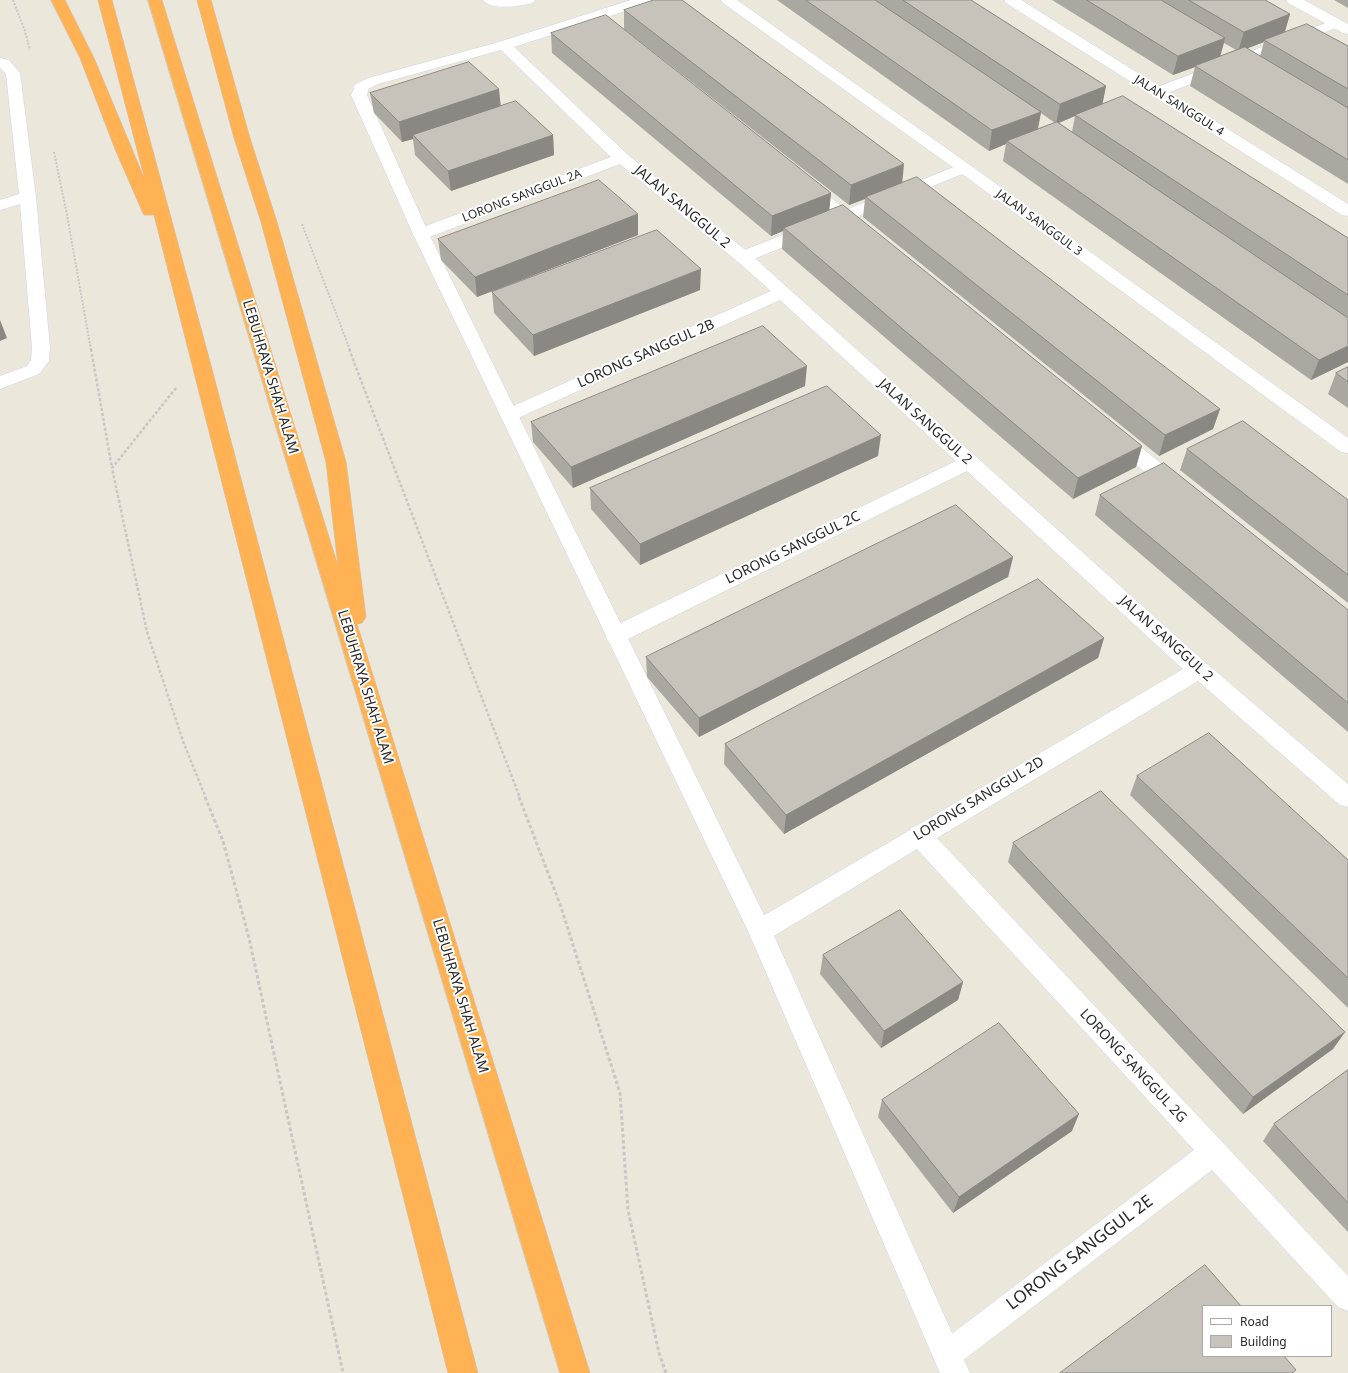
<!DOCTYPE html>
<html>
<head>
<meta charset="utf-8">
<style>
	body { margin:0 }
	#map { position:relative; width:1348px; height:1373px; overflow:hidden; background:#ece7db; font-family:"Noto Sans",sans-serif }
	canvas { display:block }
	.legend { position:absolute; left:1202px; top:1305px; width:130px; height:52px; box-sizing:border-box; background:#fff; border:1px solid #a9a9a9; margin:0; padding:5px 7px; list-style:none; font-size:12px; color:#292929 }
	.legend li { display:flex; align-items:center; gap:8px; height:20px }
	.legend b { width:20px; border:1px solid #a9a9a9 }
</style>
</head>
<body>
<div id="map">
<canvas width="1348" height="1373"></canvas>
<ul class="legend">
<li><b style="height:5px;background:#fff"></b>Road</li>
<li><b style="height:11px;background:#c7c3bb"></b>Building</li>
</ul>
</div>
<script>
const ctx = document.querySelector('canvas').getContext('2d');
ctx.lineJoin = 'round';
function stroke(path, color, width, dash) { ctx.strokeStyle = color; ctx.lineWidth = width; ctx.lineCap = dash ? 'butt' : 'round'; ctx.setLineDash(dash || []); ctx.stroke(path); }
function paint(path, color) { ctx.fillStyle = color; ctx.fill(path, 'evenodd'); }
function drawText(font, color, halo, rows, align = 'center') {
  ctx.font = font + ' "Noto Sans",sans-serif'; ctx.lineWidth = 4; ctx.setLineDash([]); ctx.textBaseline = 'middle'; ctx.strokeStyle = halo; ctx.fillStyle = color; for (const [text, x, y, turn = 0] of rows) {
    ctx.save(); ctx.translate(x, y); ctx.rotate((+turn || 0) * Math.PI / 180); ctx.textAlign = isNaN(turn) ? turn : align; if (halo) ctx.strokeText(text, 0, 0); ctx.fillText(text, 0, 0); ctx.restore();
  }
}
const pathFar2 = new Path2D(`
	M13 0 25 31 30 50
	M54 152 67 215 91 350
	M302 224 350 350`);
const pathFar1 = new Path2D(`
	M91 349 112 468
	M349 349 520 798
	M176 388 112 468 147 632 184 744 206 798`);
const path = new Path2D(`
	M205 797 223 841 249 938 343 1373
	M519 797 561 907 620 1093 628 1210 659 1353 666 1373`);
const service = new Path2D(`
	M483 0H535L533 3C521 6 491 11 483 0Z
	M1336 19 1341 20 1343 23 1341 26 1162 95 1157 97 1152 95 1149 92 1152 89Z
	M361 82 366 84 369 87 367 95 429 234 772 931 970 1373H940L748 931 413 234 351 95 356 84Z
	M964 163 970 165 972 168 970 171 856 217 866 227 864 231C854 233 850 229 842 223L749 261 743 262 737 261 734 257 737 253 833 215 800 189 798 186 800 183 806 181 812 183 846 210Z
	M1115 431 1122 432 1184 482 1187 487 1184 492 1177 494 1170 492 1108 442 1105 437 1108 432Z`);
const minor = new Path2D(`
	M631 0H652L650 3 514 47 628 155 749 253 1207 664 1348 784V807L1340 805 1198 681 937 838 1348 1276V1311L1338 1307 1212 1170 957 1365 947 1370 937 1365 932 1355 937 1345 1194 1150 917 849 769 939 760 942 751 939 748 931 751 923 910 830 911 828 916 826 1183 669 967 471 624 641 616 643 608 641 605 635 608 629 956 461 780 300 516 419 509 421 502 419 500 415 502 411 771 291 737 261 620 164 427 238 421 239 415 238 413 234 415 230 611 157 501 50 378 84 366 90 361 92 356 90 353 87 356 84 368 78 499 42Z
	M721 0H737L970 165 1348 438V453L1341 452 958 171 723 3Z
	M1004 0H1021L1348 204V216L1342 215 1006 3Z
	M1286 0H1304L1348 24V34L1343 33 1288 3Z
	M0 58 9 60 20 73 36 197 50 348 49 361 39 374 0 389V376L27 366 31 360 32 348 20 204 0 210V200L19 194 6 74 0 68Z`);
const motorway = new Path2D(`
	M51 0H65L94 58 145 180 98 0H112L209 358 478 1373H448L154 215H144L142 211 115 149 80 58Z
	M148 0H162L338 566 326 462 261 222 234 138 197 0H211L250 138 277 222 346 462 366 617 362 623 357 624 590 1373H560Z`);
const wall = new Path2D(`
	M777 0H971L1106 86 1102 105 1348 238V362L1311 380 1003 161 1006 144 989 151ZM1041 113 1055 123 1038 129ZM1075 116 1072 132 1059 123Z
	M1052 0H1265L1290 14 1285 32 1348 46V184L1190 86 1195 67 1173 75ZM1264 42 1260 56 1247 48ZM1224 43 1236 50 1220 57Z
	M1334 0H1348V8Z
	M624 10 902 183 1220 409 1213 429 1159 456 863 217 865 199 849 205 624 29Z
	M551 33 831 193 829 210 1142 446 1136 467 1073 499 782 249 783 231 771 236 552 53Z
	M370 93 501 106 553 135 554 155 451 191 415 155 413 139 402 142 374 113Z
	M638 214V235L477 297 441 260 438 239Z
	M700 290 534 356 494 313 492 292Z
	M1348 367V408L1328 394 1336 373Z
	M805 386 573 488 533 442 531 422Z
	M1187 449 1348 500V603L1180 470Z
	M878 456 640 565 591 509 590 488Z
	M1100 495 1348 610V732L1095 515Z
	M1013 557 1008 577 699 737 647 677 646 657Z
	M1104 638 1098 658 784 834 724 764 725 744Z
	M1137 776 1348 860V1008L1130 795Z
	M1013 843 1345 1032 1333 1049 1243 1114 1008 862Z
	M823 955 963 982 958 1000 881 1048 820 974Z
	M1348 1070V1232L1263 1141 1274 1124Z
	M882 1100 1072 1131 953 1213 878 1117Z`);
const shadedWall = new Path2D(`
	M1290 14 1284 34 1264 40V42L1238 52 1244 32Z
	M1225 38 1220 57 1195 66V67L1173 75 1178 56Z
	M1106 86 1102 106 1075 115V116L1056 124 1060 104Z
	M499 89 501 109 413 135V139L402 142 399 122Z
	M1041 112 1037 132 1007 141 1006 144 989 151 992 130Z
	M553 135 554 155 451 191 448 171Z
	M904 164 902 185 866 197 865 199 849 205 851 185Z
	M831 193 829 213 784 228 783 231 771 236 772 216Z
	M638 214V235L477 297 475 277Z
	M701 269 700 290 534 356 533 335Z
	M0 320 7 338 0 341Z
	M1348 346V362L1311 380 1319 360Z
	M807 366 805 386 573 488 571 467Z
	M1220 409 1213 429 1159 456 1165 435Z
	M881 435 878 456 640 565V544Z
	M1142 446 1136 467 1073 499 1078 478Z
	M1013 557 1008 577 699 737V718Z
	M1104 638 1098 658 784 834 786 815Z
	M963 982 958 1000 881 1048 884 1031Z
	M1345 1032 1333 1049 1243 1114 1253 1097Z
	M1079 1114 1072 1131 953 1213 959 1197Z`);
const building = new Path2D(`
	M654 0H682L904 164 851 185 624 10Z
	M806 0H875L1041 112 992 130Z
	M903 0H971L1106 86 1060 104Z
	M1087 0H1161L1225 38 1178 56Z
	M1189 0H1265L1290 14 1244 32Z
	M606 15 831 193 772 216 551 33Z
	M1307 24 1348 46V89L1264 40Z
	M1245 47 1348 108V160L1195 66Z
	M469 62 499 89 399 122 370 93Z
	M1123 96 1348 238V295L1075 115Z
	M516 101 553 135 448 171 413 135Z
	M1057 122 1348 318V346L1319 360 1007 141Z
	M917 177 1220 409 1165 435 866 197Z
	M599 180 638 214 475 277 438 239Z
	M843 205 1142 446 1078 478 784 228Z
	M657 230 701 269 533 335 492 292Z
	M763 326 807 366 571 467 531 422Z
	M1348 367V382L1336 373Z
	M827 386 881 435 640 544 590 488Z
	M1243 421 1348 500V575L1187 449Z
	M1164 463 1348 610V703L1100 495Z
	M956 505 1013 557 699 718 646 657Z
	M1038 579 1104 638 786 815 725 744Z
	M1209 733 1348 860V978L1137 776Z
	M1101 791 1345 1032 1253 1097 1013 843Z
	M900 910 963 982 884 1031 823 955Z
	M999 1023 1079 1114 959 1197 882 1100Z
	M1348 1070V1203L1274 1124Z
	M1205 1265 1241 1306H1203V1356H1284L1296 1370 1292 1373H1060Z`);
const farStreetnames = [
	["JALAN SANGGUL 4",1179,106,32],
	["LORONG SANGGUL 2A",522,196,-21],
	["JALAN SANGGUL 3",1039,223,36]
];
const streetNames = [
	["JALAN SANGGUL 2",682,207,40],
	["LORONG SANGGUL 2B",646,354,-24],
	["LEBUHRAYA SHAH ALAM",270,377,73],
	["JALAN SANGGUL 2",925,422,42],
	["LORONG SANGGUL 2C",793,548,-26],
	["JALAN SANGGUL 2",1166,639,42],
	["LEBUHRAYA SHAH ALAM",365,687,73],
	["LORONG SANGGUL 2D",979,799,-31],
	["LEBUHRAYA SHAH ALAM",460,996,73],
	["LORONG SANGGUL 2G",1133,1066,47]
];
const nearStreetnames = [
	["LORONG SANGGUL 2E",1080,1253,-37]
];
stroke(service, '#d0d2e2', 1);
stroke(minor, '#d0d2e2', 1);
stroke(motorway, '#c7c7c7', 1);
stroke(pathFar2, '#c7c7c7', 2, [2, 1.5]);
stroke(pathFar1, '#c7c7c7', 2.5, [3, 2]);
stroke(path, '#c7c7c7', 3, [3.5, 2.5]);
paint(service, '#fff');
paint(minor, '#fff');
paint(motorway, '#ffb253');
paint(wall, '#aba8a1');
paint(shadedWall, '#8b8883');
paint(building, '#c7c3bb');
stroke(building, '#8b8883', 1);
drawText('12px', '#292929', '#fff', farStreetnames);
drawText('14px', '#292929', '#fff', streetNames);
drawText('17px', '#292929', '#fff', nearStreetnames);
</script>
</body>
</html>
